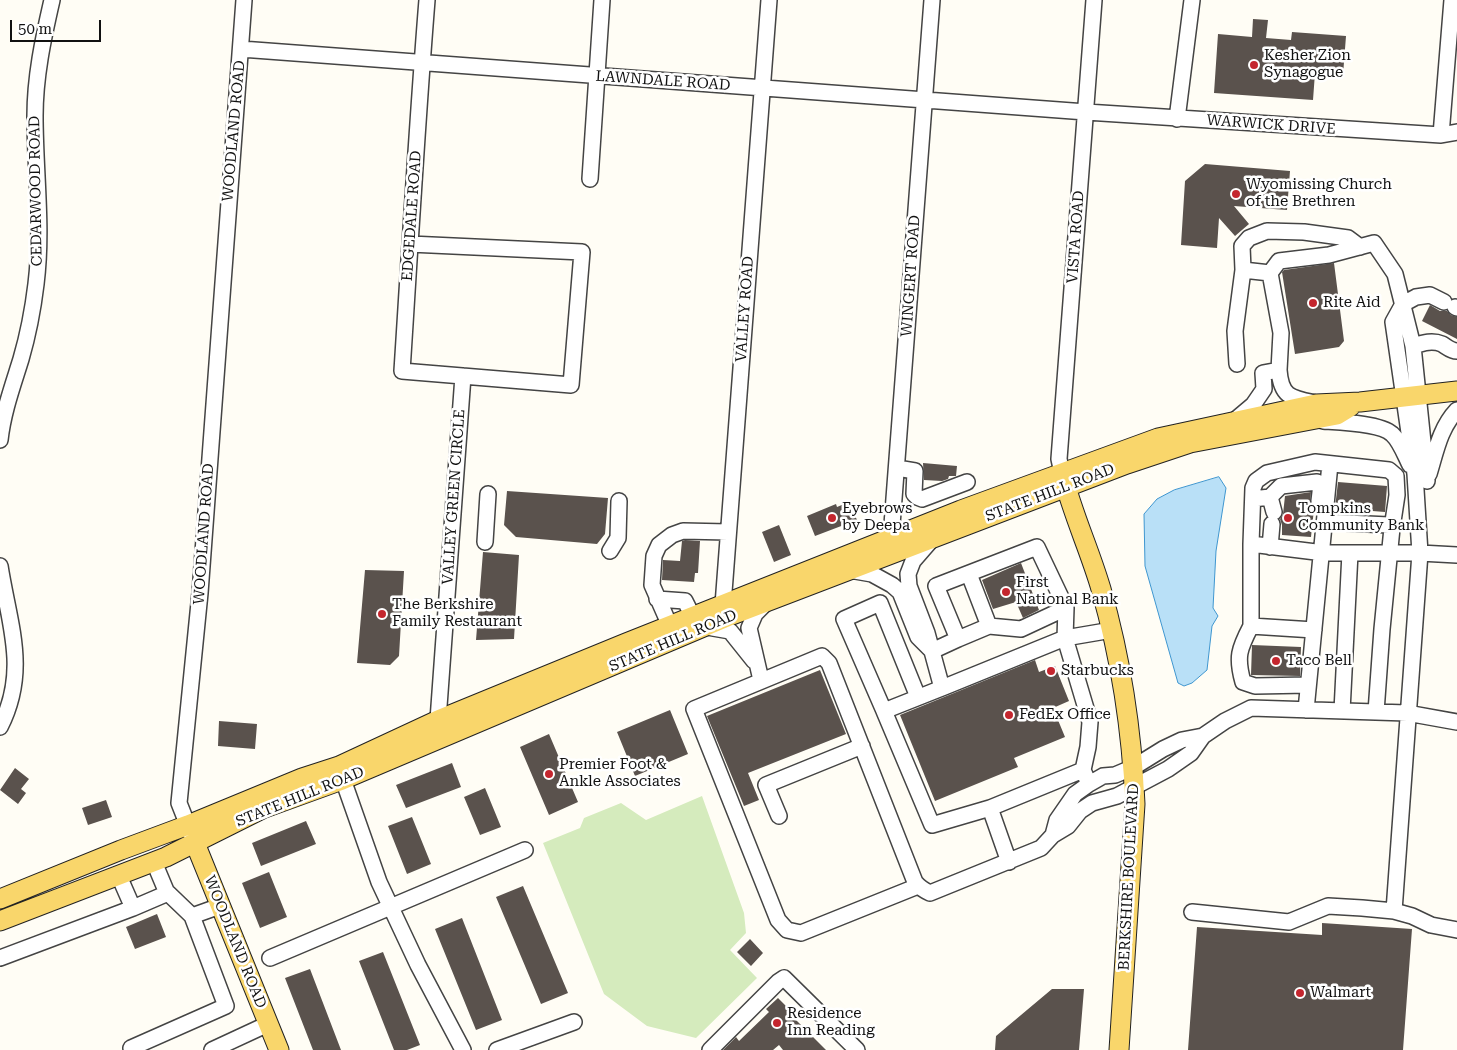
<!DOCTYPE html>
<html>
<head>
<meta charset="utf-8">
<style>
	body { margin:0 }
	#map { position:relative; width:1457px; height:1050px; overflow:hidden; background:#fffdf5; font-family:"Roboto Serif",serif }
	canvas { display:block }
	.scale { position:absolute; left:10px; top:20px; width:91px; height:22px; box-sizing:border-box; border:2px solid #111; border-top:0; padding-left:6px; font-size:15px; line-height:18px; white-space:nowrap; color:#111; -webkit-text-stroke:4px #fff; paint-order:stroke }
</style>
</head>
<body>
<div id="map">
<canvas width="1457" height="1050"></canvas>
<div class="scale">50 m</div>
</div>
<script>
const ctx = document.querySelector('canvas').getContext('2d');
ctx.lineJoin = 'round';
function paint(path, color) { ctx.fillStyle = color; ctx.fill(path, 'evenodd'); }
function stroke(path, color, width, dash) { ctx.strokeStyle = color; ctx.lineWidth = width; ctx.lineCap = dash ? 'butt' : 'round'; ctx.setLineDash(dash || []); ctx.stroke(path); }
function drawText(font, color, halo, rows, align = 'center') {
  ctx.font = font + ' "Roboto Serif",serif'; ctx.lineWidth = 5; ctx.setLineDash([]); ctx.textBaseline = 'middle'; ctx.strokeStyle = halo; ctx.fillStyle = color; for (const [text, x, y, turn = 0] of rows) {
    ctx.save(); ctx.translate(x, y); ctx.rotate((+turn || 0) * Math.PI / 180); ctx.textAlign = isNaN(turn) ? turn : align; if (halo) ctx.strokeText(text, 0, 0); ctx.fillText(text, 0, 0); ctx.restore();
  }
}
const green = new Path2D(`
	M702 796 744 913 746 933 730 950 757 978 696 1038 647 1026 604 994 543 843 580 828 584 818 621 803 646 820Z`);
const water = new Path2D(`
	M1219 477 1226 488 1216 551 1213 608 1218 616 1212 626 1207 670 1192 683 1184 686 1178 683 1145 566 1144 514 1157 499 1174 490Z`);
const building = new Path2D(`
	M1253 19 1268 20 1266 38 1291 40 1292 32 1346 36 1343 75 1315 73 1313 100 1214 93 1218 34 1252 37Z
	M1205 164 1290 171 1287 210 1234 206 1249 224 1235 236 1219 218 1217 248 1181 245 1185 181Z
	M1334 263 1344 341 1339 347 1295 354 1282 272 1284 270Z
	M1430 305 1440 311H1447L1451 315 1457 317V339L1422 321Z
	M923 463 957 466 956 476H949L948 479 942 481 924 480Z
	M1338 482 1387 486 1385 512 1335 508Z
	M507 491 608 498 605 534 597 544 516 537 504 525Z
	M1311 492 1310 504 1314 509 1311 537 1282 535V525L1280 519 1283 514 1285 496Z
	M849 502 857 520 815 536 807 516 836 504 837 507Z
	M779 525 791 555 774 562 762 532Z
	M685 540 700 541 698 573H695L694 582 662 580 663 560 680 561 682 541Z
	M483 552 519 555 514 639 476 640Z
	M1021 563 1039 610 1023 618 1016 602 993 609 982 580Z
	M365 570 404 571 399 656 390 665 357 663Z
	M1252 645 1301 647 1300 676 1251 675Z
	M1035 660 1039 672 1055 666 1069 701 1053 708 1065 737 1014 758 1018 767 935 801 900 715Z
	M820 670 846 734 748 773 759 800 744 806 707 716Z
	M670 710 688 754 635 776 617 732Z
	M219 721 257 724 255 749 218 746Z
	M549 734 578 802 549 815 520 747Z
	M452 763 461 787 406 808 396 785Z
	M15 768 29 779 21 789 26 793 18 804 0 790Z
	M485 788 501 827 480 835 464 797Z
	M106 800 112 817 88 825 82 808Z
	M412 817 431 864 407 874 388 826Z
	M306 821 316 844 261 866 252 843Z
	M269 872 287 917 260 928 242 883Z
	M523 886 568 993 541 1004 496 897Z
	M157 914 166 937 135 949 126 927Z
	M462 918 502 1020 476 1030 435 929Z
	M1322 923 1412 929 1403 1050H1188L1197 927 1322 935Z
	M750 939 763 953 751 966 737 952Z
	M383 952 420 1045 407 1050H394L359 961Z
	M310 969 341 1050H313L285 978Z
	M1052 989H1084L1079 1050H995L996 1036Z
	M778 998 790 1010 788 1012 826 1050H783L779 1045 773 1050H723L736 1037 739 1041 769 1012 766 1009Z`);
const minor = new Path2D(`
	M241 49 1086 112 1441 135 1457 132
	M1177 119 1192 0
	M1441 135 1452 0
	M590 179 602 0
	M410 244 582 252 571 385 402 371C410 247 417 124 427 0
	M1243 270 1242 246 1249 238 1267 231 1304 232 1348 238 1360 247
	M1270 273 1279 261 1329 255 1374 243 1395 274 1413 346 1427 481
	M1455 307 1457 308
	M1413 346C1423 343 1432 340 1442 344 1447 347 1451 351 1457 351
	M1237 364 1235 331 1243 270 1270 273
	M1279 370C1281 397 1291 398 1315 403
	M1234 421 1253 405 1264 389 1263 373 1279 370 1281 333 1270 273
	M1323 421C1339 422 1380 423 1392 434 1400 441 1405 455 1410 465
	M0 440C3 412 13 385 21 359 28 335 33 309 36 284 43 228 35 173 35 116 35 77 43 39 52 0
	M897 468 915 471 914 494 917 497 922 499 967 482
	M1062 473 1059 459 1094 0
	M1429 474C1436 451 1440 428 1457 410
	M1270 497 1274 512
	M1253 499 1270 497 1281 486 1317 482 1321 484 1319 501
	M1324 522 1389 525 1392 528 1382 629 1376 712
	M933 538 913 561 908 574 909 586 927 633 942 688 884 711 932 825 990 808 1009 862
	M485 542 488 494
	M1251 544 1324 553H1420L1457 555
	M892 547 891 538 932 0
	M1270 547 1272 524
	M610 551 618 538 619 501
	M0 566C9 624 29 670 0 727
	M849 570 872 574 892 585 900 592 918 637 931 650
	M969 574 989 626
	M657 599 685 601 693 617
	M726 614 723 605 769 0
	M670 626 652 585 654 556 659 545 672 535 683 531 728 532
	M1251 626V544L1253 488 1256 481 1267 473 1315 462 1389 470 1396 476 1397 495 1392 528
	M707 627 730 631 754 661
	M958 639 989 626 1021 629 1066 608
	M932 651 958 639 936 586 1037 547 1066 608 1065 638 1090 722 1088 747 1083 770 1089 784
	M761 680 749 628 755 614 766 603
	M1308 685 1255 686 1243 682C1236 657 1239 649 1251 626L1314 630
	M942 688 1065 638 1112 630
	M1306 710 1330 464
	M884 711 844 619 880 603 918 697
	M1342 711 1350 553
	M440 728 438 720 463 376
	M340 771 379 882 418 965 463 1050
	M990 808 1083 770
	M779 816 766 785 862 746
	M1053 835 1057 820 1075 794 1089 784 1103 776 1115 775 1134 767 1163 749 1182 740 1203 736 1225 721 1251 708 1407 713 1457 722
	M192 836 179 803 200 593 244 0
	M154 862 167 893
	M119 876 133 908 168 893 192 916 220 906
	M918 886 801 933 787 930 778 920 694 709 822 656 829 663 915 882C920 888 923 890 930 893L1041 848 1053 835 1068 826 1080 811 1092 803 1117 796 1168 769 1191 753 1203 736
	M1394 911 1420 553 1415 474 1393 322 1403 304 1416 297 1430 295 1444 302
	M1192 912 1289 922 1328 906 1362 908 1394 911 1412 916 1431 925 1457 930
	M0 958 133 908
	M270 958 525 850
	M132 1050 131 1048 226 1006 192 916
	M212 1050 268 1024
	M497 1050 574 1022
	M710 1050 778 982 784 978 857 1050`);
const major = new Path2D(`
	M1063 476C1073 515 1090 551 1101 589 1121 659 1132 732 1135 804L1119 1050
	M195 843 279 1050
	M0 899 121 850 188 825 302 778 339 766 438 720 626 643 961 510 1158 438 1316 404 1360 402 1457 391
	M0 921 166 857 262 809 342 780 727 617 1127 464 1190 443 1337 415 1350 407`);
const markers = [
	[1254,65,5,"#c4262e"],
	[1236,194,5,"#c4262e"],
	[1313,303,5,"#c4262e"],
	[832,518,5,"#c4262e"],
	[1288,518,5,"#c4262e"],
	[1006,592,5,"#c4262e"],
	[382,614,5,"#c4262e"],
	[1276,661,5,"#c4262e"],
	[1051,671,5,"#c4262e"],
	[1009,715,5,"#c4262e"],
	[549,774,5,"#c4262e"],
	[1300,993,5,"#c4262e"],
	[777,1023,5,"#c4262e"]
];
const poiNames = [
	["Kesher Zion",1264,56],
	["Synagogue",1264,73],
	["Wyomissing Church",1246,185],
	["of the Brethren",1246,202],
	["Rite Aid",1323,303],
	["Eyebrows",842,509],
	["by Deepa",842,526],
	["Tompkins",1298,509],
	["Community Bank",1298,526],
	["First",1016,583],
	["National Bank",1016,600],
	["The Berkshire",392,605],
	["Family Restaurant",392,622],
	["Taco Bell",1286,661],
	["Starbucks",1061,671],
	["FedEx Office",1019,715],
	["Premier Foot &",559,765],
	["Ankle Associates",559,782],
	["Walmart",1310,993],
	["Residence",787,1014],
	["Inn Reading",787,1031]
];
const streetNames = [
	["LAWNDALE ROAD",663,81,4],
	["WARWICK DRIVE",1271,125,4],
	["WOODLAND ROAD",234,131,-85],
	["CEDARWOOD ROAD",36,191,-91],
	["EDGEDALE ROAD",412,216,-86],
	["VISTA ROAD",1076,237,-86],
	["WINGERT ROAD",911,276,-86],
	["VALLEY ROAD",745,309,-86],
	["STATE HILL ROAD",1050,493,-21],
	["VALLEY GREEN CIRCLE",454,497,-86],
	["WOODLAND ROAD",204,534,-86],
	["STATE HILL ROAD",673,641,-23],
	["STATE HILL ROAD",300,797,-22],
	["BERKSHIRE BOULEVARD",1129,877,-87],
	["WOODLAND ROAD",235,942,68]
];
paint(green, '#d5ebbd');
paint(water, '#b9e0f7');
stroke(water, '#3f96cf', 1);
paint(building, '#5a524d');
stroke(minor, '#444', 18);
stroke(major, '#222', 21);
stroke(minor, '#fff', 15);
stroke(major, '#f9d66b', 19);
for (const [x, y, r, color] of markers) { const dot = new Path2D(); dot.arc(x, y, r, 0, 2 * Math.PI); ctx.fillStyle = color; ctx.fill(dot); stroke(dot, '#fff', 2); }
drawText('15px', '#111', '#fff', poiNames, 'left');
drawText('15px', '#111', '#fff', streetNames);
</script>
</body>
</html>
